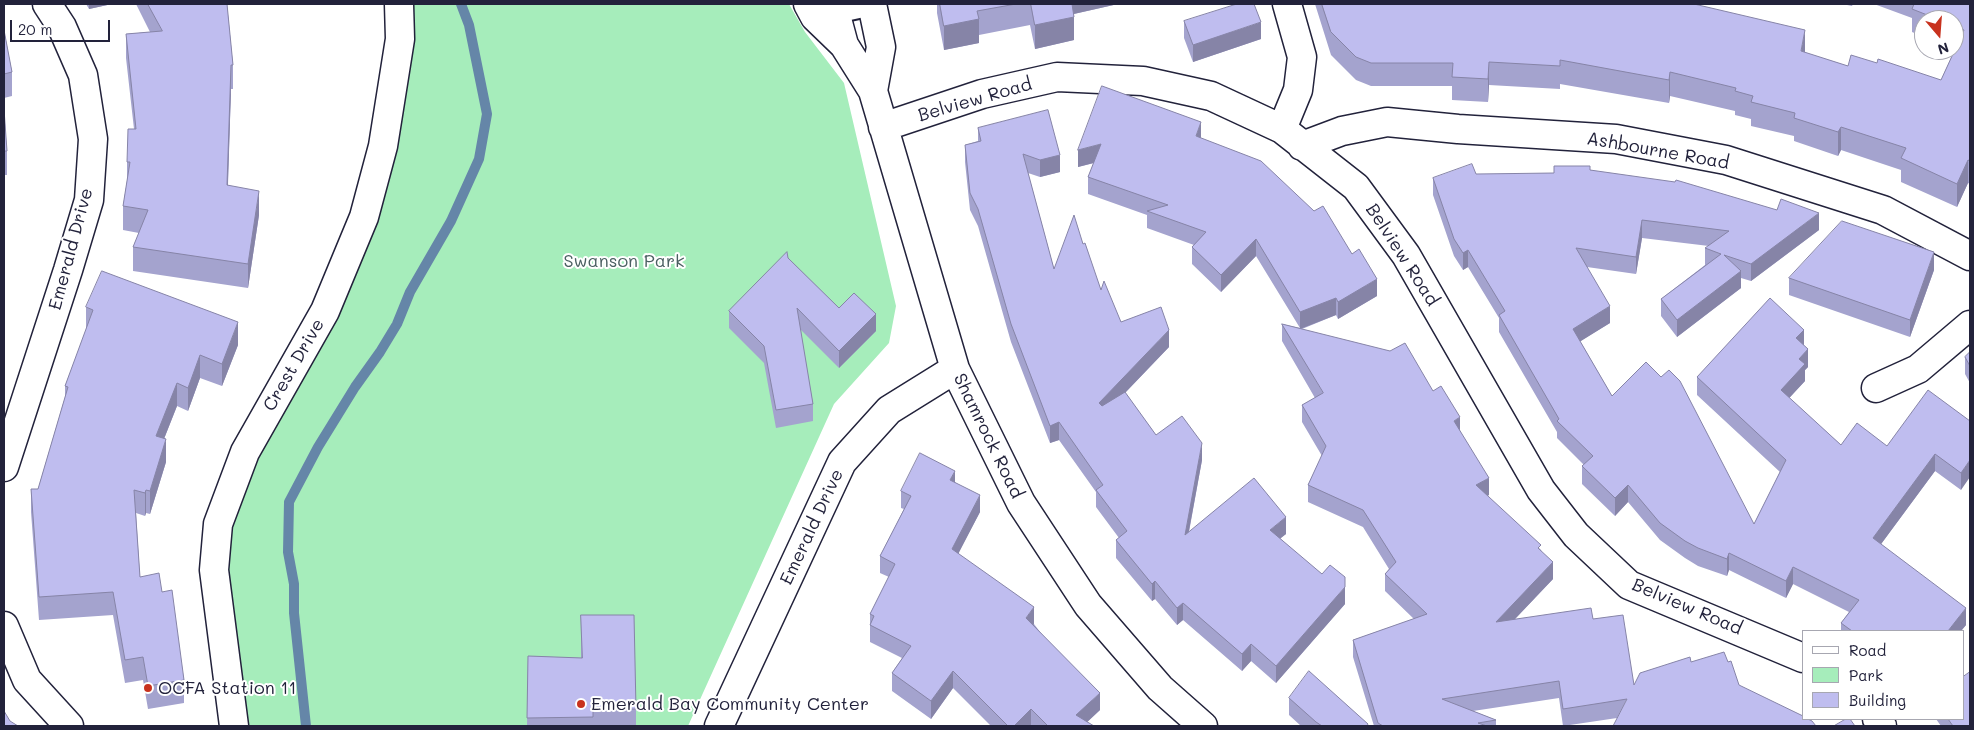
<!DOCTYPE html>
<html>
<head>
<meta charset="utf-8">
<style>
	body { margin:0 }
	#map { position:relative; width:1974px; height:730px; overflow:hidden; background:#fff; font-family:Mali,sans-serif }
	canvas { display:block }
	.frame { position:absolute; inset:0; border:5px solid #22223b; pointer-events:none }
	.legend { position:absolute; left:1802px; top:630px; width:162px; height:90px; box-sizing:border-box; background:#fff; border:1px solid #a7a7b1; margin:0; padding:6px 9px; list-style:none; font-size:15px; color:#22223b }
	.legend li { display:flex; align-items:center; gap:10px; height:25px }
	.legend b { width:25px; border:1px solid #a7a7b1 }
	.north { position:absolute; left:1914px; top:10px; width:50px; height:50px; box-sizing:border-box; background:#fff; border:1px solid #a7a7b1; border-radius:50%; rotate:162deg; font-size:14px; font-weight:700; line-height:20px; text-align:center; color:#22223b }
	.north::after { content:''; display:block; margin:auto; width:18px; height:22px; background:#c8321e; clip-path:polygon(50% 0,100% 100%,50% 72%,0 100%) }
	.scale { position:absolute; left:10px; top:20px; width:100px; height:22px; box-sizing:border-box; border:2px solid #22223b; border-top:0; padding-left:6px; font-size:15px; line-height:18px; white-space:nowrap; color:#22223b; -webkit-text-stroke:4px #fff; paint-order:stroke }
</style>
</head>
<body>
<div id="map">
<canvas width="1974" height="730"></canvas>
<div class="frame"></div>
<ul class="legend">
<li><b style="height:6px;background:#fff"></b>Road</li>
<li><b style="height:14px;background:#a6edbb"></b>Park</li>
<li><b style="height:14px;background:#bfbdef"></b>Building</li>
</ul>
<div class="north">N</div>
<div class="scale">20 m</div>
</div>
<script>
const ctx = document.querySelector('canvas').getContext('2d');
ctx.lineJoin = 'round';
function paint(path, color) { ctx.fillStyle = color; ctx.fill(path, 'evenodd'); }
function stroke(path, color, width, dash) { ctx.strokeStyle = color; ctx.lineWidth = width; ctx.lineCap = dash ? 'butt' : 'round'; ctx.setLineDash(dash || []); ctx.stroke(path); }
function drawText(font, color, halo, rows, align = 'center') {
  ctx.font = font + ' Mali,sans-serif'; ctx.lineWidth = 4; ctx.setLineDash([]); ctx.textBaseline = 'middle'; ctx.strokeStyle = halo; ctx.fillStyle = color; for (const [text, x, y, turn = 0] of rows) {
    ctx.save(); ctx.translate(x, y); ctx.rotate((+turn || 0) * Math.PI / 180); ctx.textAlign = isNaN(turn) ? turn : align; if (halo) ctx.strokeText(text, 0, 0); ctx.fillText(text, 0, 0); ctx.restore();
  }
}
const green = new Path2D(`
	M405 4H789L805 32 844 83 896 306 889 343 834 404 688 726H239L228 639V527L252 456 331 315Z`);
const stream = new Path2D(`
	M306 726 294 613V584L288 552 289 502 318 447 355 387 380 352 397 324 410 292 451 221 479 159 487 114 469 25 461 4`);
const lane = new Path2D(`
	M836 15 873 7`);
const street = new Path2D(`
	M808 4 815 17 844 45 873 91 955 369 1021 503 1088 605 1160 688 1203 726
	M833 4 844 45
	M872 4 881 47 873 91
	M883 127 982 94 1057 77 1143 81 1211 96 1282 129 1356 187 1406 255 1541 490 1576 535 1629 585 1803 658
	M1282 129 1298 90 1302 57 1287 4
	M1302 146 1342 131 1387 122 1458 129 1616 139 1726 160 1883 210 1970 256
	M1876 388 1918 369 1970 325
	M4 467 68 270 89 200 93 139 83 75 62 27 47 4
	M4 626 27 680 69 726
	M1877 719 1882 726
	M234 726 214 570 218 524 245 452 325 311 364 217 383 146 400 39 399 4
	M719 726 842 462 889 410 955 369`);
const wall = new Path2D(`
	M86 4H112L89 9Z
	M136 4H227L233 65V89H231L228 185 259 215 248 288 133 271V247L139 233 123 230V206L127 181V162L134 129 126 58V34L150 32Z
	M937 4H1118L1074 14V40L1035 49 1030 25 979 35V43L944 50 937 13Z
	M1315 4H1694L1805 53 1848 66 1877 63 1941 80 1955 49H1954V20H1924V37L1912 32V18L1874 4H1970V184L1968 183 1957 207 1901 182V170L1841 150 1838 156 1794 141V136L1751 126V119L1735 115V111L1670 96 1669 103 1560 84V89L1489 85 1488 102 1452 100V86H1371L1356 80 1331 55Z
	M1842 4H1853L1852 6Z
	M1184 21 1261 39 1193 62 1184 38Z
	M4 30 12 72V96L4 98Z
	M4 109 7 151V175H4Z
	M1048 110 1060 172 1040 177 1028 173 1054 269 1083 244 1101 290 1121 322 1169 347 1125 393 1156 435 1202 460 1189 532 1286 534 1280 538 1345 604 1276 683 1251 661 1242 671 1183 620 1177 625 1155 599 1152 601 1116 558V540L1119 538 1096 507V492L1059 440 1050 443 1011 342 978 226 970 210 965 162V145L978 141V128Z
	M1201 138 1377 296 1338 319 1336 315 1302 329 1433 391 1460 431 1489 495 1487 496 1541 550 1553 579 1515 619H1593L1634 685 1617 718 1563 726 1559 698 1473 711 1496 720V726H1374L1353 657V640L1414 619 1385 591V574L1389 569 1363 527 1308 502V485L1322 456 1302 422V405L1315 398 1282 341V324L1300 328 1256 256 1221 292 1192 264V247L1194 245 1147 228V215L1088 194V177L1094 163 1078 167V150Z
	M1590 170 1819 230 1751 281 1741 278V288L1677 337 1661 316V299L1705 265V248L1709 246 1642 238 1636 274 1587 267 1610 323 1580 341 1612 396 1754 524 1780 472 1697 395V377L1804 346 1808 367 1805 370V381L1789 398 1841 445 1887 446 1970 421 1961 490 1935 471 1881 544 1966 625 1961 631H1841V623L1849 612 1793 584 1786 598 1729 570 1727 576 1698 566 1685 558 1660 540 1628 502 1615 516 1582 484V466L1584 465 1557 438V432L1499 332V318L1468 267 1463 270 1454 256 1433 195V178L1554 173Z
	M788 258 839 308 876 331 839 368 800 329 813 404V421L776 428 764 363 729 328V311Z
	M1934 270 1910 337 1789 295V278Z
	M86 307 238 345 222 386 200 378 188 411 177 406 164 439 166 462 150 514 146 513 145 516 136 513 140 577 162 592 184 680V703L148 709 143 680 125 683 113 615 39 620 31 512V489H38L65 397V386L86 330Z
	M1970 352V383L1965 374V357Z
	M955 482 980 512 958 553 1034 624 1100 710 1087 722 1094 726H991L953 688 931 719 892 691V673L902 658 870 642V614L889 577 880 573V556L904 509 901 508V491Z
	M581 615 636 709V726H527L528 656 581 658Z
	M1289 698 1368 726H1301L1289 715Z
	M1936 719H1963L1970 726H1941Z`);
const shadedWall = new Path2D(`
	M89 4H112L89 9Z
	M1069 4H1118L1069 15Z
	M1074 17V40L1035 49V25Z
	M979 19V43L944 50V26Z
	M1261 22V39L1193 62V45Z
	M1805 30V53L1801 51Z
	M1489 62V85L1488 102V79Z
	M231 65V89L227 209V185Z
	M1670 72V96L1669 103V80Z
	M1201 122V139L1196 136Z
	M1841 127V150L1838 156V132Z
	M1101 144V161L1078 167V150Z
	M1060 155V172L1040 177V160Z
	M1968 160V183L1957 207V184Z
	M259 191V215L248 288V264Z
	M1819 213V230L1751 281V264Z
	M1642 220V238L1636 274V257Z
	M1256 239V256L1221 292V275Z
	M1468 250V267L1463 270V253Z
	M1934 252V270L1910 337V320Z
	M1741 271V288L1677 337V320Z
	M1377 279V296L1338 319V302Z
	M1336 298V315L1300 329V312Z
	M1610 306V323L1573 346V329Z
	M876 314V331L839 368V351Z
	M238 322V345L222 386V364Z
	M1169 330V347L1099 420V403Z
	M1804 330V347L1796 338Z
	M1808 349V367L1805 370V381L1781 407V390L1799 359Z
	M200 355V378L188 411V388Z
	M177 383V406L156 459V436Z
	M1460 417V434L1454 421Z
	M1059 422V440L1050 443V426Z
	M166 439V462L150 514V491Z
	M1202 443V460L1185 552V535Z
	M1935 454V471L1873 555V538Z
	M1970 460V477L1961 490V473Z
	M955 471V488L950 480Z
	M1489 478V495L1476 502V485Z
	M1628 485V502L1615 516V498Z
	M146 490V513L145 516V493Z
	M980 495V512L952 566V549Z
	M1286 517V534L1270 547V530Z
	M1729 553V570L1727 576V559Z
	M1553 562V579L1496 639V622Z
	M1793 567V584L1786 598V581Z
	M1155 581V599L1152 601V584Z
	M1345 587V604L1276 683V666Z
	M1183 603V620L1177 625V608Z
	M1034 607V624L1026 635V618Z
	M1966 608V625L1961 631H1948Z
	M1251 644V661L1242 671V654Z
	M953 671V688L931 719V701Z
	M1100 693V710L1083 726 1076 715Z
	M1031 709V726H1014Z`);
const building = new Path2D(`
	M148 4H227L233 65H231L227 185 259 191 248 264 133 247 148 210 123 206 130 162H127L128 129H136L126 34 162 31Z
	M940 4H1016L977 11 979 19 944 26Z
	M1031 4H1072L1074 17 1035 25Z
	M1237 4H1254L1261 22 1193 45 1184 21Z
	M1322 4H1694L1805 30 1801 51 1848 66 1851 55 1877 63 1878 59 1941 80 1964 30 1954 26V20H1940L1912 9 1914 4H1970V161L1968 160 1957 184 1901 158 1906 148 1841 127 1838 132 1794 118 1795 113 1751 102 1753 96 1735 91 1736 88 1670 72 1669 80 1560 60V66L1489 62 1488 79 1452 77 1453 63H1371L1356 57 1331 32Z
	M4 30 12 72 4 74Z
	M1102 86 1201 122 1196 136 1261 161 1314 211 1323 206 1352 254 1359 249 1377 279 1338 302 1336 298 1300 312 1256 239 1221 275 1192 247 1206 232 1147 211 1168 205 1088 177 1101 144 1078 150Z
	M4 109 7 151H4Z
	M1048 110 1060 155 1040 160 1023 154 1054 269 1074 215 1083 244 1085 243 1101 290 1104 281 1121 322 1161 307 1169 330 1099 403 1102 406 1125 392 1156 435 1182 416 1202 443 1185 535 1254 478 1286 517 1270 530 1322 574 1330 565 1345 577V587L1276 666 1251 644 1242 654 1183 603 1177 608 1155 581 1152 584 1116 540 1127 531 1096 490 1103 485 1059 422 1050 426 1011 324 978 209 970 193 965 145 981 141 978 128Z
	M1472 164 1476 174 1554 173V166H1590V170L1675 182 1676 180 1777 210 1781 199 1819 213 1751 264 1724 255 1741 271 1677 320 1661 299 1721 254 1705 248 1729 231 1642 220 1636 257 1576 248 1610 306 1573 329 1612 396 1646 362 1661 377 1669 370 1680 381 1754 524 1786 460 1697 377 1770 298 1804 330 1796 338 1808 349 1799 359 1805 364 1781 390 1841 445 1857 423 1887 446 1928 390 1970 421V460L1961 473 1935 454 1873 538 1966 608 1948 631H1852L1841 623 1859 600 1793 567 1786 581 1729 553 1727 559 1698 548 1685 541 1660 523 1628 485 1615 498 1582 466 1593 456 1557 421 1559 419 1499 315 1505 311 1468 250 1463 253 1454 239 1433 178Z
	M1842 221 1934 252 1910 320 1789 278Z
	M787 252 788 258 839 308 854 293 876 314 839 351 797 308 813 404 776 410 764 346 729 311Z
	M102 271 238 322 222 364 200 355 188 388 177 383 156 436 166 439 150 491 146 490 145 493 134 490 140 577 159 573 162 592 172 590 184 680 148 686 143 657 125 660 113 592 39 597 31 489H38L68 387 65 386 93 310 86 307Z
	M1282 324 1390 351 1405 343 1433 391 1441 386 1460 417 1454 421 1489 478 1476 485 1541 545 1538 548 1553 562 1496 622 1591 608 1593 619 1623 615 1634 685 1640 673 1690 657 1691 662 1724 652 1728 662 1731 661 1739 685 1803 716V719H1808L1812 721 1816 726H1613L1627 699 1563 709 1559 681 1442 699 1496 720 1478 723 1487 726H1383L1378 723 1353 640 1427 614 1385 574 1396 562 1363 510 1308 485 1326 446 1302 405 1323 393Z
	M1970 352V366L1965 357Z
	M920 453 955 471 950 480 980 495 952 549 1034 607 1026 618 1100 693 1076 715 1094 726H1048L1031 709 1014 726H1008L953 671 931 701 892 673 911 646 870 625 874 616 870 614 895 564 880 556 911 496 901 491Z
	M581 615H634L636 709H593V717L527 718 528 656 582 658Z
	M1309 671 1368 724 1367 726H1322L1316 722 1289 698Z
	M1970 672V726H1953L1948 719H1963V677Z
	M4 711 10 721 18 726H4Z
	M1846 719H1850L1855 726H1834Z`);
const markers = [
	[148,688,5,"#c8321e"],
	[581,704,5,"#c8321e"]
];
const streetNames = [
	["Belview Road",975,100,-16],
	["Ashbourne Road",1658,151,10],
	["Emerald Drive",71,249,-75],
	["Belview Road",1402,255,57],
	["Crest Drive",294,365,-60],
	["Shamrock Road",988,436,64],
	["Emerald Drive",812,527,-65],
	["Belview Road",1687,607,23]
];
const parkNames = [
	["Swanson Park",624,261]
];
const poiNames = [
	["OCFA Station 11",158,688],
	["Emerald Bay Community Center",591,704]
];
paint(green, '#a6edbb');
stroke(stream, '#6586a8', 10);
stroke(lane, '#22223b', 20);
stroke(street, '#22223b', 31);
stroke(lane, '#fff', 16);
stroke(street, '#fff', 28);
paint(wall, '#a4a3ce');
paint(shadedWall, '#8684a7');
paint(building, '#bfbdef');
stroke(building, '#8684a7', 1);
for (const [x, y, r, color] of markers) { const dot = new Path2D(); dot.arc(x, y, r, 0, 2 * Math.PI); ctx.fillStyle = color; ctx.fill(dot); stroke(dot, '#fff', 2); }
drawText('18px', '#22223b', '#fff', streetNames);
drawText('18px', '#4a5f61', '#fff', parkNames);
drawText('18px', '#22223b', '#fff', poiNames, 'left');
</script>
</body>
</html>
